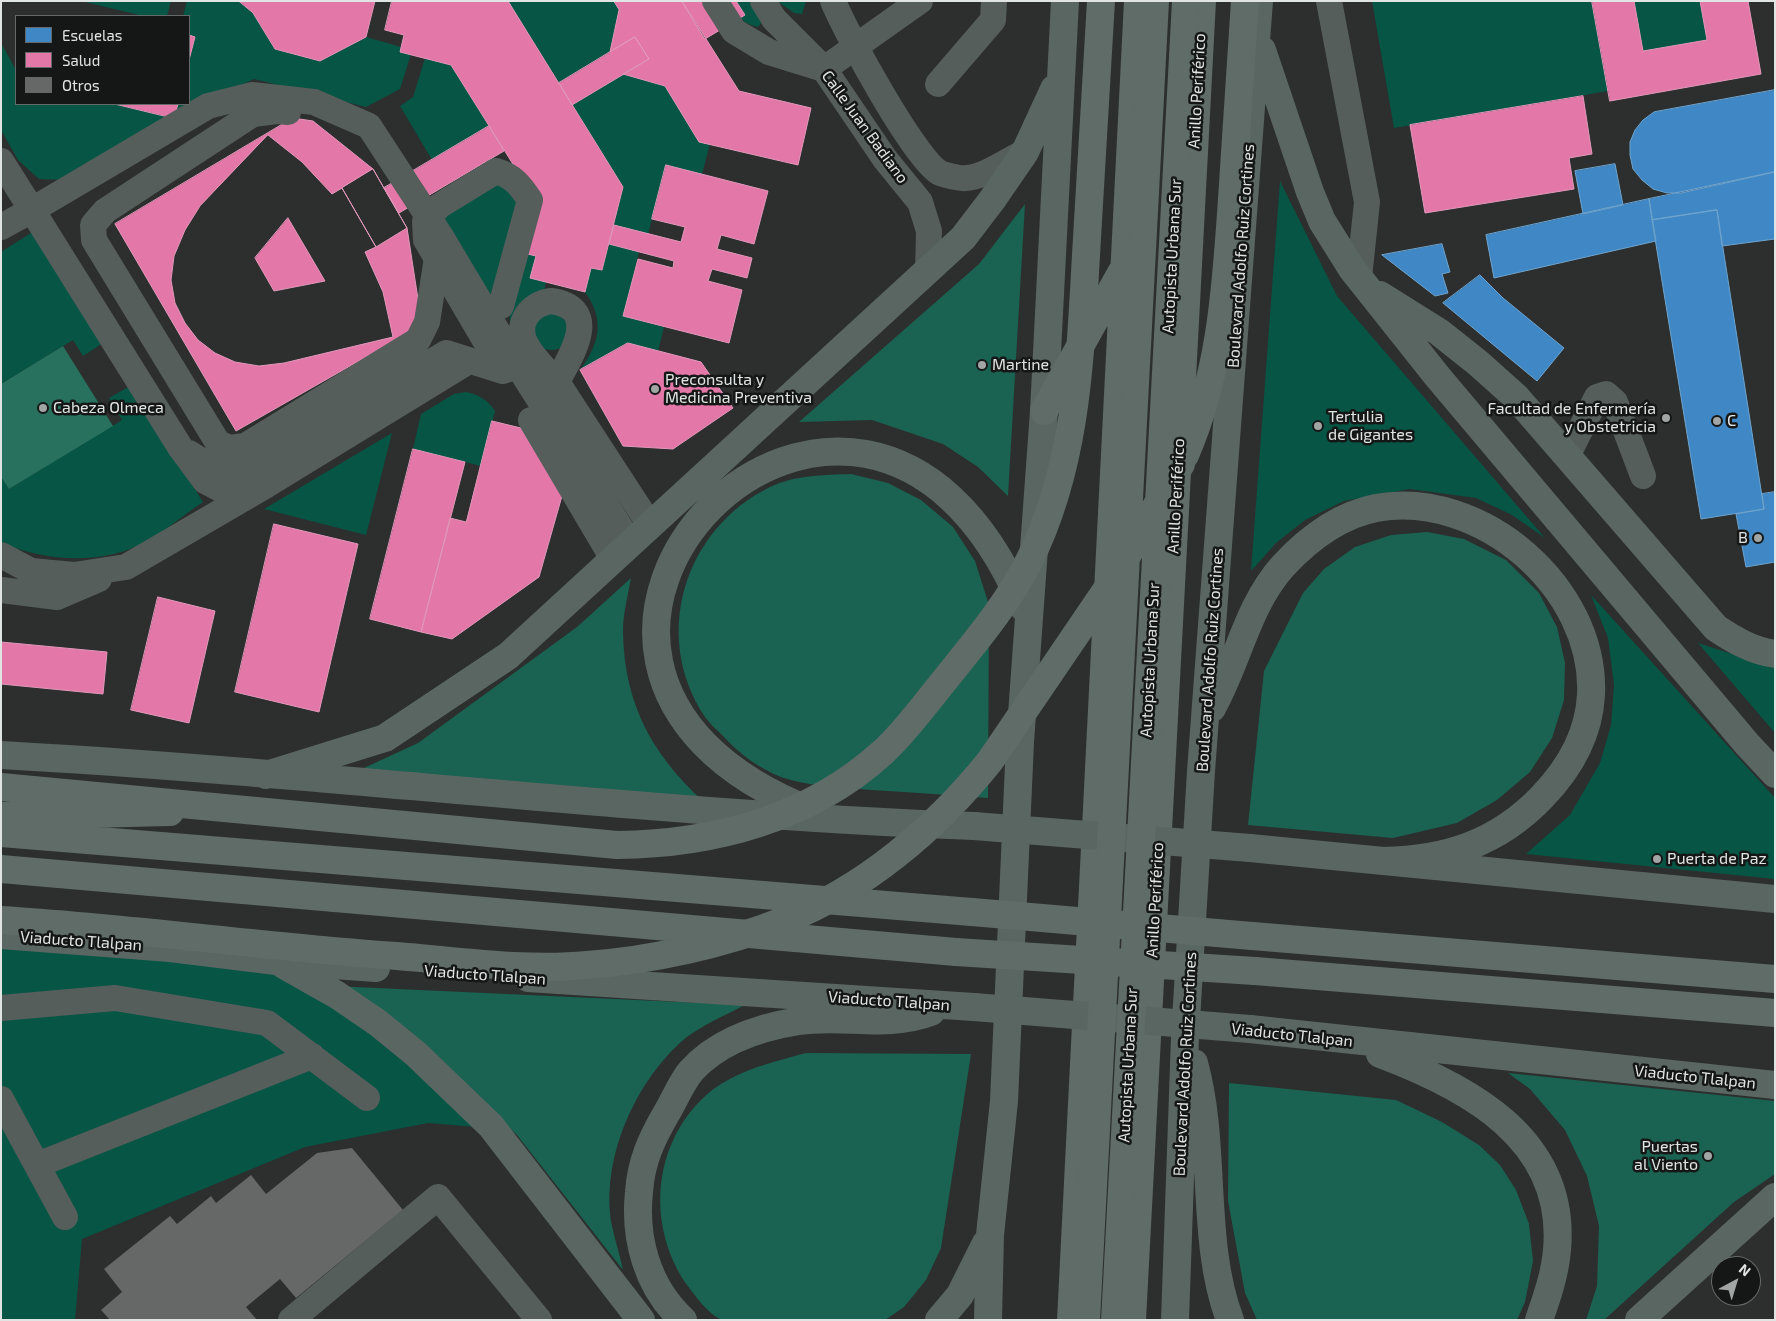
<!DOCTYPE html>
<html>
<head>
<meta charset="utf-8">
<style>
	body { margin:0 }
	#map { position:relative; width:1776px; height:1321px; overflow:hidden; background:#2c2f2e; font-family:"Exo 2",sans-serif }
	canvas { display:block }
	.frame { position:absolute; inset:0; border:2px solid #e0e4e3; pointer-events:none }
	.legend { position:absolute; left:15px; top:15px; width:175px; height:90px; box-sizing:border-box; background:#151717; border:1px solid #666969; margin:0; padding:6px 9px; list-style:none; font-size:15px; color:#e0e4e3 }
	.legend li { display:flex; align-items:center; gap:10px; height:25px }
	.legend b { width:25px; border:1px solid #666969 }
	.north { position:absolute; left:1711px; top:1256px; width:50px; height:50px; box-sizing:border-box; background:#151717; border:1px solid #666969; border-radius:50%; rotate:39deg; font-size:14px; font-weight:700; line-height:20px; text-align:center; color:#e0e4e3 }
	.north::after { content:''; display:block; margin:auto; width:18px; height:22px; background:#a1a5a4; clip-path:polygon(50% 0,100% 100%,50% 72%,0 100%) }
</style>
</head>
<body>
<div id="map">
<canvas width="1776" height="1321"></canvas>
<div class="frame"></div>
<ul class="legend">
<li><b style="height:14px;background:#3f88c5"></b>Escuelas</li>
<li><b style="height:14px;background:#e377a8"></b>Salud</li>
<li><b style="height:14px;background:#656867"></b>Otros</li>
</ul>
<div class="north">N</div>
</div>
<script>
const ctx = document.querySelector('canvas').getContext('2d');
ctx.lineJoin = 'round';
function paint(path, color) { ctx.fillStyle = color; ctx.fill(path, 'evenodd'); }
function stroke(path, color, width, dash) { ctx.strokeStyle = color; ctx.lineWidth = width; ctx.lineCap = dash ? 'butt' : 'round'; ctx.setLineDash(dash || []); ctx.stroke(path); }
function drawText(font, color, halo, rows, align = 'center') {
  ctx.font = font + ' "Exo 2",sans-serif'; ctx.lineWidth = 5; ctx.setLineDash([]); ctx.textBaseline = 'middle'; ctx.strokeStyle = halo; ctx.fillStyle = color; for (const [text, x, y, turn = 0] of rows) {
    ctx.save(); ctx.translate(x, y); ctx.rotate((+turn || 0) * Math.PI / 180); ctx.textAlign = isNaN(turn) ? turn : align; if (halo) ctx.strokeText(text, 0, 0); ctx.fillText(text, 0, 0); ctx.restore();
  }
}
const green = new Path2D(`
	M81 1H171L167 16H143Z
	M187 1H239L253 13 275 49 319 61 366 37 401 47 400 52 411 54 400 89 366 107 254 79 174 118 64 180 39 179 18 160 1 130V43L16 70V104H115L173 118 178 104H189V62L195 37 189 35V16H183Z
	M508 1H614L619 10 610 52 559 83Z
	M723 1H749L762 22 758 27C742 24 734 13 723 1Z
	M777 1H806L802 14 794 13Z
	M1372 1H1592L1608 91 1394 128Z
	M1634 1H1700L1707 40 1643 51Z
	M425 58 451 65 489 126 432 160 400 106 413 97Z
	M623 74 665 86 710 144 702 174 652 219 648 234 614 225 623 187 572 105Z
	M494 180 520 200 492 307 435 215Z
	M1280 181 1337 296 1545 538 1512 515 1476 498 1410 489 1344 501 1305 520 1276 543 1251 571Z
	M34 231 103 343 83 356 73 340 1 384V252Z
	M609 244 639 252 623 316 664 327 658 351 627 343 580 370C600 343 605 320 585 292L591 268 602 270Z
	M523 253 536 256 531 278 546 282 544 292 512 334C505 306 516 280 523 253Z
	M550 309 570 324 561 348 554 350 540 349 530 325Z
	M130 386 203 502C182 516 161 535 139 545 98 565 42 561 1 542V477L9 489 122 420 109 398Z
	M466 392C479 395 487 399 495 411L481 466 413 449 421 414 454 394Z
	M392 433 366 535 264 509Z
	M1591 595 1775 798V879L1526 854 1570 815 1600 763 1611 725 1614 685 1608 638Z
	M1698 643 1766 665H1775V733Z
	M1 937 306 979 489 1128 428 1123 305 1147 82 1239 75 1320H1Z`);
const forest = new Path2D(`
	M1025 204 1008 496 978 467 943 444 872 420 799 422 979 264Z
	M851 474 888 483 921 500 953 527 975 561 989 605 988 798C949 795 910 792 871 790 842 787 809 787 781 777 760 769 738 753 723 736 717 730 710 724 705 717 651 636 684 529 770 487 795 475 824 475 851 474Z
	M1427 532 1464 539 1506 560 1539 593 1557 627 1565 663 1564 700 1552 738 1530 772 1497 800 1457 823 1393 838 1248 825 1264 671 1303 593 1324 569 1355 547 1391 535Z
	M631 578C628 595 623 614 623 631 624 710 657 762 715 812L353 773 418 743 577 627Z
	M333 986 745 1005C726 1015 698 1027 682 1041 634 1084 600 1161 612 1226 615 1241 620 1255 623 1270L517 1135 411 1035Z
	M806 1053 971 1054 941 1248 926 1280 904 1307 885 1320C843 1320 802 1320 760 1320 749 1320 731 1321 722 1320 708 1314 696 1297 687 1285 648 1229 651 1150 701 1100 729 1072 769 1063 806 1053Z
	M1508 1073 1775 1101V1174L1734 1202 1604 1320H1586L1597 1286 1599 1226 1587 1176 1565 1130 1530 1089Z
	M1229 1083 1396 1100 1442 1122 1479 1145 1500 1165 1516 1190 1529 1224 1533 1261 1525 1302 1517 1320H1257L1245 1293 1228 1201Z`);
const water = new Path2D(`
	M63 346 113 426 9 489 1 477V384Z`);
const schools = new Path2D(`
	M1775 90V172L1681 193H1667L1653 189 1642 180 1633 169 1630 155V142L1635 130 1643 120 1654 112Z
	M1615 164 1623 205 1583 214 1575 171Z
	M1775 172V239L1722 246 1717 210 1652 220 1649 199Z
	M1649 199 1656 241 1494 278 1486 235Z
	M1717 210 1764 509 1701 519 1652 220Z
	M1442 244 1450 272 1442 274 1448 293 1435 296 1382 255Z
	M1480 275 1503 298 1564 348 1537 381 1443 303Z
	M1775 492V562L1746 567 1736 514 1764 509 1762 494Z`);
const health = new Path2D(`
	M239 1H375L366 37 320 61 275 49 253 13Z
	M392 1H508L623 187 602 270 591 268 585 292 530 278 536 256 523 253 536 201 451 65 400 52 404 35 385 30Z
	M614 1H682L739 91 811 108 798 165 699 142 665 86 623 74 649 59 635 37 610 52 619 10Z
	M682 1H736L745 15 705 39Z
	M1592 1H1634L1643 51 1707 40 1700 1H1748L1761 74 1610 101Z
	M189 35 195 37 189 60Z
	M635 37 649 59 572 105 559 83Z
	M1583 96 1592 154 1569 158 1574 189 1425 213 1410 125Z
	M115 104H178L174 118Z
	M293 118 313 121 373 169 407 228 422 325 236 431 115 224Z
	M489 126 504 151 399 213 384 188Z
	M268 135 302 162 332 194 342 188 376 247 365 252 383 292 393 337 284 363 259 366 235 362 215 353 198 340 185 323 175 303 171 280 174 256 185 230 200 206ZM288 218 325 281 274 291 255 258Z
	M666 165 768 191 754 244 721 235 717 249 752 258 747 278 712 269 708 281 742 290 729 343 623 316 638 259 673 268 674 261 609 244 614 225 681 242 685 227 652 219Z
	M373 169 407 228 376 247 342 188Z
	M628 343 701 362 733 408 673 449 623 446 580 370Z
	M492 421 521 428 562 496 539 577 452 639 421 632 450 518 466 522Z
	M413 449 465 462 421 632 370 619Z
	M274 524 358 544 319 712 235 692Z
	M158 597 215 611 189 723 131 710Z
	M1 642 107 652 103 694 1 684Z`);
const building = new Path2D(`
	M352 1148 403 1210 296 1298 280 1279 246 1307 257 1320H110L101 1310 122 1292 104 1269 170 1216 177 1224 211 1196 216 1203 251 1175 266 1194 317 1153Z`);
const minor = new Path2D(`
	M715 1 734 31 769 52 824 69 920 1
	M763 1 774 19 824 69 885 159 920 202 929 231 928 270
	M833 1C845 31 915 160 940 173 945 175 960 179 966 178 985 177 1008 160 1025 152
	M1329 1 1367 202 1359 278
	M938 84 993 20 994 1
	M288 112 277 111 253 114 105 211 93 225 94 240 218 443 230 448 245 446 418 340 427 322 439 245
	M1 161 32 210 1 227
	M551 301C603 308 570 357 557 382 547 371 534 359 527 346 514 325 529 304 551 301Z
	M557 382 650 525
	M531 420 613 559
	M189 453C215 471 230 473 261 466L446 353 503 371 518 366 524 351
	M1567 456 1597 397 1606 394 1615 402 1643 476
	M265 486 226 492 205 481 180 447 32 210 208 106 252 95 314 102 369 126 440 235 518 366 630 543
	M1 555 31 571 74 575 126 567 265 486 469 361
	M1 590 57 597 99 579
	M1 1008 115 998 267 1023 367 1098
	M1 1099 65 1217
	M37 1165 312 1056
	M291 1320 438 1197 539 1320`);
const major = new Path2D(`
	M1262 50 1310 192 1322 221 1352 269 1437 376 1747 744 1775 774
	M1380 295 1439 332 1478 363 1516 397 1716 628C1734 640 1753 651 1775 654
	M1212 708C1238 662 1247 606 1283 566 1308 539 1340 515 1376 508 1481 489 1596 588 1591 695 1589 734 1569 769 1542 797 1498 843 1446 860 1383 861
	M1 755C326 773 649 814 974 826
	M266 775 385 738 508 656 963 238 992 200 1025 152 1054 89
	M814 812C424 661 859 219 1023 607
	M1250 848 1775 899
	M1 935 170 948 276 961 376 968
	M284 965 337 995 378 1023 416 1054 491 1126 641 1320
	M528 978 974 1007
	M1250 1029 1775 1085
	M1380 1054C1468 1087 1567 1139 1557 1250 1555 1274 1547 1297 1539 1320
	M1194 1063C1217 1146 1200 1241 1230 1320
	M683 1320C647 1287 634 1238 639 1192 641 1162 651 1140 666 1114 674 1101 681 1083 691 1071 718 1041 761 1027 799 1021 844 1014 886 1029 931 1012
	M939 1320 960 1295 986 1243
	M988 1320 990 1235 1004 1101 1020 742 1044 411 1065 1
	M1175 1320 1185 1037 1201 771 1259 1
	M1639 1320 1775 1197`);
const highway = new Path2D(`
	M1044 411 1121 273
	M1185 455C1221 373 1226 287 1232 199 1236 133 1241 67 1245 1
	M1 816 170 812
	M1 833 972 912
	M1 869 956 952
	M1252 936 1775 979
	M1255 971 1775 1013
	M1071 1320 1138 1
	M1132 1320 1202 1`);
const minorBridge = new Path2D(`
	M493 354 426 240 425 222 439 206 496 171C513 176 520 185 530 200L501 306`);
const majorBridge = new Path2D(`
	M974 826 1250 848
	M974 1007 1250 1029`);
const highwayBridge = new Path2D(`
	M1 787 617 845C713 844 809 819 882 753 902 735 919 712 936 691 969 649 1005 609 1029 561 1077 465 1080 360 1086 255 1091 170 1096 86 1101 1
	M972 912 1252 936
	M1 920C133 928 265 947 397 956 459 961 525 971 587 965 652 960 722 945 783 921 865 889 936 828 990 761L1111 583 1181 464
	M956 952 1255 971
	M1086 1320 1155 1
	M1115 1320 1186 1`);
const markers = [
	[982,365,5,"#a1a5a4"],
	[655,389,5,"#a1a5a4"],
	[43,408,5,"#a1a5a4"],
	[1666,418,5,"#a1a5a4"],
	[1717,421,5,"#a1a5a4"],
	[1318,426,5,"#a1a5a4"],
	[1758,538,5,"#a1a5a4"],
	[1657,859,5,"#a1a5a4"],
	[1708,1156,5,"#a1a5a4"]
];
const streetNames = [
	["Anillo Periférico",1197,91,-87],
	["Calle Juan Badiano",865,127,54],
	["Autopista Urbana Sur",1172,256,-87],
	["Boulevard Adolfo Ruiz Cortines",1241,256,-86],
	["Anillo Periférico",1176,496,-87],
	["Autopista Urbana Sur",1150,660,-87],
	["Boulevard Adolfo Ruiz Cortines",1210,660,-86],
	["Anillo Periférico",1155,900,-87],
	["Viaducto Tlalpan",81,941,4],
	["Viaducto Tlalpan",485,975,4],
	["Viaducto Tlalpan",889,1001,4],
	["Viaducto Tlalpan",1292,1035,6],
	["Boulevard Adolfo Ruiz Cortines",1185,1064,-87],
	["Autopista Urbana Sur",1128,1065,-87],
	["Viaducto Tlalpan",1695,1077,6]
];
const poiNames = [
	["Martine",992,365],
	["Preconsulta y",665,380],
	["Medicina Preventiva",665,398],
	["Cabeza Olmeca",53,408],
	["Facultad de Enfermería",1656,409,"right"],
	["y Obstetricia",1656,427,"right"],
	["Tertulia",1328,417],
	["de Gigantes",1328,435],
	["C",1727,421],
	["B",1748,538,"right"],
	["Puerta de Paz",1667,859],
	["Puertas",1698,1147,"right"],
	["al Viento",1698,1165,"right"]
];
paint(green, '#065545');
paint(forest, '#1a6251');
paint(water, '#27715e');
paint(schools, '#3f88c5');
stroke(schools, '#6fa4ce', 1);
paint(health, '#e377a8');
stroke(health, '#e298ba', 1);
paint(building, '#656867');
stroke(minor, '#555e5b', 26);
stroke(major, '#5a6662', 28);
stroke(highway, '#5f6c68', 28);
stroke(minorBridge, '#555e5b', 26);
stroke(majorBridge, '#5a6662', 28);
stroke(highwayBridge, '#5f6c68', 28);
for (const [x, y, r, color] of markers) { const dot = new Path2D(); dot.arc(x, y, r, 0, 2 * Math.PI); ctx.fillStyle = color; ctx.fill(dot); stroke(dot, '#151717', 2); }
drawText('16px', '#e0e4e3', '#151717', streetNames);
drawText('16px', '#e0e4e3', '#151717', poiNames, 'left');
</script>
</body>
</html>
